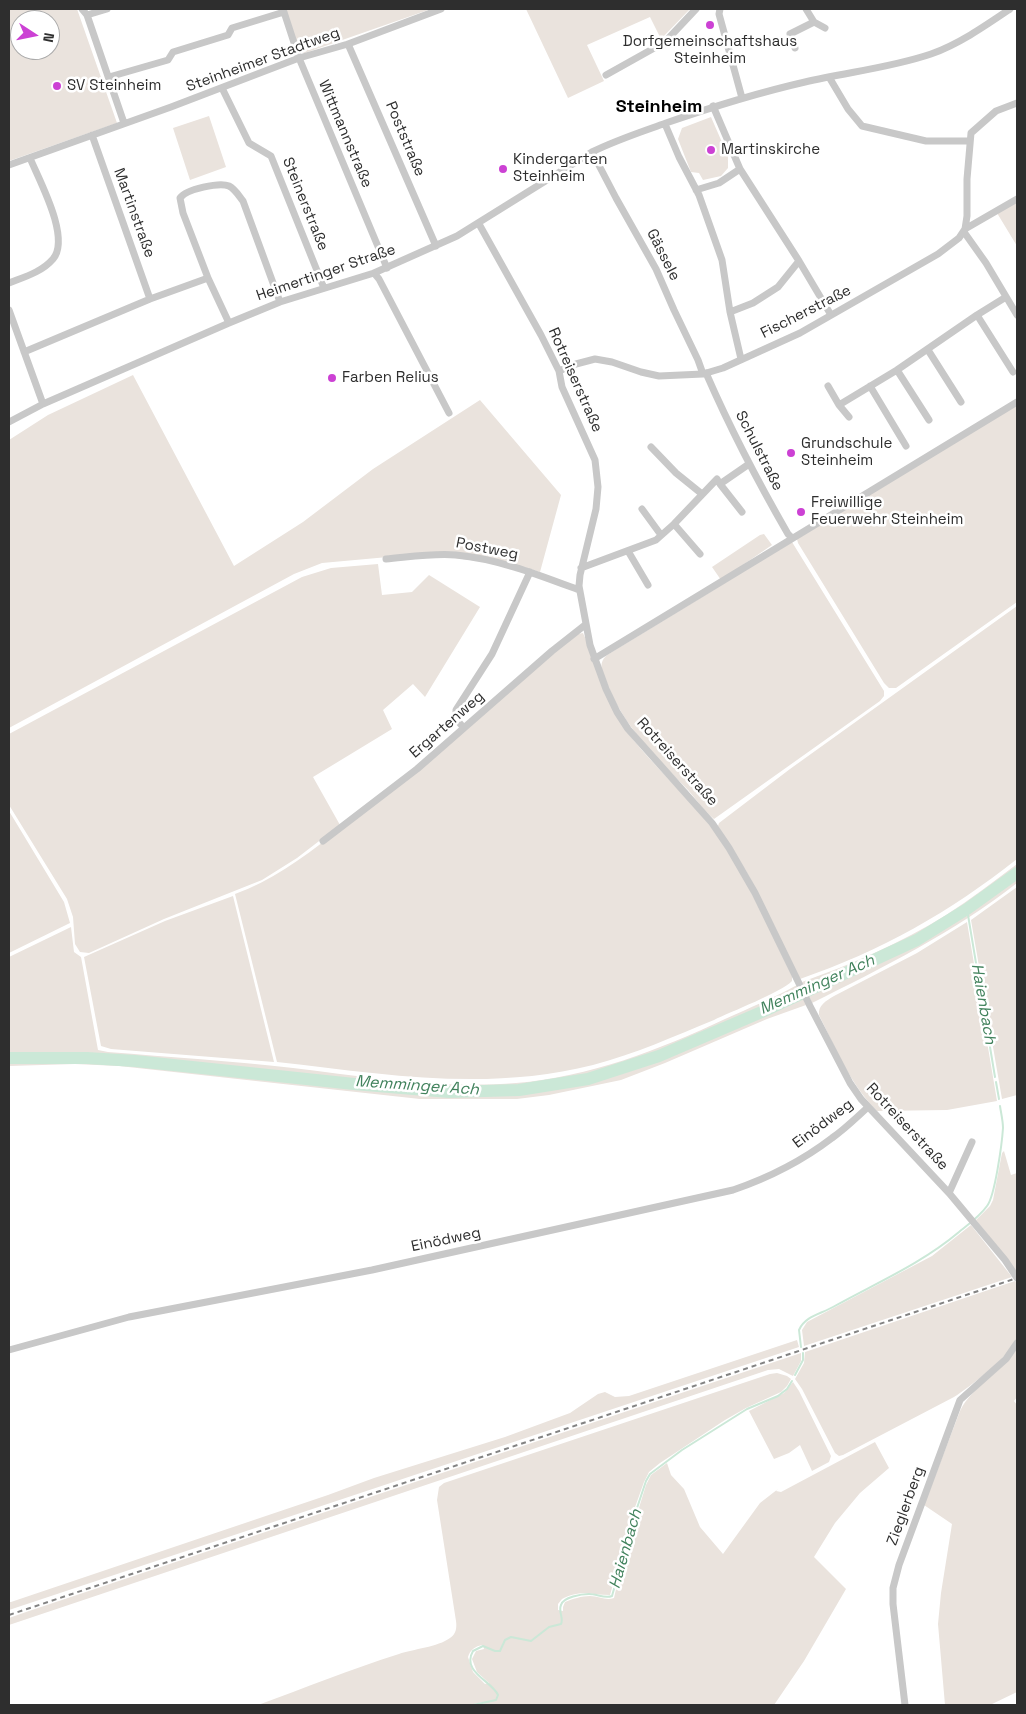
<!DOCTYPE html>
<html>
<head>
<meta charset="utf-8">
<style>
	body { margin:0 }
	#map { position:relative; width:1026px; height:1714px; overflow:hidden; background:#fff; font-family:"Space Grotesk",sans-serif }
	canvas { display:block }
	.frame { position:absolute; inset:0; border:10px solid #2e2e2e; pointer-events:none }
	.north { position:absolute; left:10px; top:10px; width:50px; height:50px; box-sizing:border-box; background:#fff; border:1px solid #ababab; border-radius:50%; rotate:101deg; font-size:14px; font-weight:700; line-height:20px; text-align:center; color:#2e2e2e }
	.north::after { content:''; display:block; margin:auto; width:18px; height:22px; background:#cc41d4; clip-path:polygon(50% 0,100% 100%,50% 72%,0 100%) }
</style>
</head>
<body>
<div id="map">
<canvas width="1026" height="1714"></canvas>
<div class="frame"></div>
<div class="north">N</div>
</div>
<script>
const ctx = document.querySelector('canvas').getContext('2d');
ctx.lineJoin = 'round';
function paint(path, color) { ctx.fillStyle = color; ctx.fill(path, 'evenodd'); }
function stroke(path, color, width, dash) { ctx.strokeStyle = color; ctx.lineWidth = width; ctx.lineCap = dash ? 'butt' : 'round'; ctx.setLineDash(dash || []); ctx.stroke(path); }
function drawText(font, color, halo, rows, align = 'center') {
  ctx.font = font + ' "Space Grotesk",sans-serif'; ctx.lineWidth = 5; ctx.setLineDash([]); ctx.textBaseline = 'middle'; ctx.strokeStyle = halo; ctx.fillStyle = color; for (const [text, x, y, turn = 0] of rows) {
    ctx.save(); ctx.translate(x, y); ctx.rotate((+turn || 0) * Math.PI / 180); ctx.textAlign = isNaN(turn) ? turn : align; if (halo) ctx.strokeText(text, 0, 0); ctx.fillText(text, 0, 0); ctx.restore();
  }
}
const green = new Path2D(`
	M9 9H77L117 123 9 161ZM20 20H50V50H20Z
	M285 9H431L305 53 300 52Z
	M526 9H690L661 39 650 17 587 45 604 81 568 98Z
	M209 116 226 167 190 180 173 128Z
	M711 117 728 156V168L721 176 703 180 699 173 691 172 678 139 682 128Z
	M1017 202V246L997 213Z
	M133 375 234 566 303 522 373 469 480 400 561 495 540 572 520 566 421 554 322 563 294 574 9 728V440L48 415Z
	M1017 404V602L896 688H889L884 683 798 543 797 539Z
	M764 534 772 545 721 580 712 567 760 535Z
	M792 542 884 691V696L880 701 714 819C704 811 696 799 688 790 657 758 623 726 607 683 603 672 597 664 607 655Z
	M378 564 382 595 412 592 429 575 480 607 425 697 413 684 383 710 392 729 313 777 340 825 297 858 262 880 164 919 89 953 80 952 75 944 73 917 67 899 9 805V734L302 577 331 568Z
	M1017 606V859C950 912 881 951 800 979L749 876 718 826 719 823 790 769Z
	M583 633 624 728C651 764 685 793 712 828 745 873 768 926 792 976V981C782 992 730 1012 714 1020 675 1036 635 1054 593 1065 486 1092 384 1074 277 1062L235 894C271 881 301 859 331 836L551 654 578 634Z
	M9 811 64 902 70 923 9 953Z
	M1017 864V883C955 932 882 968 812 1003L802 982C852 964 901 943 946 915 971 899 994 881 1017 864Z
	M1017 887V1095L1002 1099 971 920Z
	M233 896 274 1062 111 1049 101 1046 84 957 165 921Z
	M967 922 997 1101 947 1110 877 1111C850 1084 836 1049 819 1015 818 1005 826 1001 834 996L917 953Z
	M71 927 74 952 81 957 98 1050 108 1052C170 1057 232 1061 293 1068 367 1077 441 1089 516 1083 589 1077 659 1050 725 1019 749 1008 774 998 797 985L806 1005 767 1019 665 1063 621 1080 549 1095 517 1099H420L119 1066 75 1064 9 1066V957Z
	M1004 1151 1011 1175 1017 1173V1272L976 1220 990 1206 993 1200 1002 1153Z
	M971 1225 1012 1277 804 1346 802 1330 807 1322 932 1256Z
	M1015 1281 1017 1284C1017 1297 1020 1328 1017 1339 1011 1355 970 1387 954 1397L843 1455 839 1456 835 1453 802 1389 795 1379 804 1363 805 1352Z
	M797 1340 799 1347 9 1610V1602H11L328 1495 374 1478 505 1437 570 1413 598 1394 605 1392 615 1397 629 1396Z
	M1017 1349V1397L1014 1401 1017 1405V1692L990 1705H945L938 1624 941 1593 952 1524 924 1505 960 1411C973 1385 1001 1373 1017 1349Z
	M801 1353V1361L793 1376 779 1369 768 1370 9 1625V1618L29 1611Z
	M777 1373 787 1376 791 1379 787 1386 781 1392 746 1408 725 1420 660 1463 649 1472 644 1482 634 1510 610 1595C592 1595 580 1589 562 1599L558 1604V1610L563 1611V1607L565 1602C572 1599 582 1596 590 1596 599 1596 606 1601 614 1598L622 1563 646 1485 651 1475 667 1463 671 1475 684 1489 700 1527 723 1554 760 1503 778 1489 776 1491 781 1492 875 1442 889 1468 860 1493 835 1523 814 1557 846 1589 804 1661 774 1705H478L485 1703 483 1702 469 1705H258C305 1688 351 1669 399 1654 413 1649 438 1647 450 1638 456 1634 457 1628 456 1621L437 1500 439 1487 444 1483 770 1374ZM483 1645 484 1649 476 1651 472 1659 477 1672 489 1683 485 1684 473 1672 468 1657C470 1650 475 1646 483 1645Z
	M793 1382 799 1391 831 1456 829 1462 812 1471 800 1445 789 1453 774 1459 749 1411 784 1393Z`);
const stream = new Path2D(`
	M967 909 995 1077
	M996 1082 999 1099
	M801 1347 799 1330C805 1316 821 1314 833 1307 876 1283 921 1264 959 1232 969 1224 980 1216 987 1206 995 1196 1002 1143 1003 1128 1003 1121 1001 1113 1000 1106
	M795 1375 803 1360V1353
	M473 1705 496 1700 498 1695C492 1681 461 1672 473 1651L483 1646 495 1651H500L505 1640 511 1637 531 1641 549 1627 561 1624C564 1618 558 1612 561 1605 563 1597 582 1594 589 1594 597 1594 605 1599 612 1596L636 1511 646 1481 650 1474 682 1450 747 1409 778 1396 787 1389 792 1381`);
const river = new Path2D(`
	M9 1058H87L135 1061 354 1084 449 1092 519 1090 588 1079 659 1056 764 1011 917 940 967 909 1017 873`);
const minor = new Path2D(`
	M82 9 87 15 124 123
	M283 9 299 58 387 268
	M720 9 719 14 742 98
	M806 9 814 22 825 28
	M87 15 107 9
	M348 44 436 246
	M795 48 790 34 814 22
	M606 75 665 42 696 9
	M109 77 168 60 173 52 228 35 232 28 284 12
	M829 77 848 109 862 126 926 141H969
	M222 88 249 143 271 156 324 288
	M713 106 740 169 799 261 831 315
	M665 124 679 157 699 195 722 260 730 312 741 359
	M92 135 150 299
	M592 152 616 198 656 269 674 310 698 360 703 374
	M9 165 171 107 299 58 348 44 441 9
	M696 190 719 183 740 169
	M479 224 541 335 559 371 562 387 595 460 598 487 596 509 580 575 579 586 590 645 606 689 617 712 628 729 712 823 729 848 755 893 810 1006 850 1083 861 1099 949 1193 1005 1260 1017 1278
	M965 229 1017 199
	M964 232 986 263 1017 315
	M374 273 379 279 449 413
	M9 283C24 277 42 272 53 259 71 238 39 180 30 158
	M9 310 43 404
	M730 312 753 303 778 287 799 261
	M977 315 1013 372
	M229 323 208 278 183 213 180 198C186 189 220 182 229 186 235 189 239 196 243 201L280 302
	M928 350 961 402
	M24 352 150 299 208 278
	M897 370 929 420
	M559 371 576 364 595 359 612 362 641 372 659 376 703 374 723 368 800 333 938 254 959 238 965 229 967 216V179L971 133 996 111 1017 103
	M706 373C730 428 758 482 788 534L792 538
	M828 386 839 405 849 417
	M870 386 906 446
	M839 405 897 370 977 315 1006 297
	M9 422 43 404 229 323 280 302 374 273 457 236 592 152C616 140 641 132 666 123 712 107 757 93 805 82 847 72 890 68 931 54 959 44 985 26 1010 9
	M651 447 676 473 702 494
	M720 484 742 512
	M642 509 661 535
	M674 524 700 554
	M628 551 648 585
	M386 559C409 557 433 553 456 555 499 559 539 575 579 590
	M581 568 656 540 674 524 717 479 720 484 749 464
	M594 659 1017 402
	M464 728 456 719V710L492 654 530 572
	M323 841 417 769 552 651 585 625
	M949 1193 972 1142
	M9 1350 129 1317 372 1270 733 1190C768 1178 802 1161 832 1138 845 1129 856 1118 867 1108
	M905 1705 893 1604V1588L899 1565 960 1400 1006 1359 1017 1343`);
const rail = new Path2D(`
	M9 1615 1017 1278`);
const markers = [
	[710,25,5,"#cc41d4"],
	[57,86,5,"#cc41d4"],
	[711,150,5,"#cc41d4"],
	[503,169,5,"#cc41d4"],
	[332,378,5,"#cc41d4"],
	[791,453,5,"#cc41d4"],
	[801,512,5,"#cc41d4"]
];
const poiNames = [
	["Dorfgemeinschaftshaus",710,42,"center"],
	["Steinheim",710,59,"center"],
	["SV Steinheim",67,86],
	["Martinskirche",721,150],
	["Kindergarten",513,160],
	["Steinheim",513,177],
	["Farben Relius",342,378],
	["Grundschule",801,444],
	["Steinheim",801,461],
	["Freiwillige",811,503],
	["Feuerwehr Steinheim",811,520]
];
const streetNames = [
	["Steinheimer Stadtweg",263,60,-20],
	["Wittmannstraße",345,134,67],
	["Poststraße",405,139,67],
	["Steinerstraße",305,204,68],
	["Martinstraße",134,213,70],
	["Gässele",663,255,63],
	["Heimertinger Straße",326,273,-19],
	["Fischerstraße",806,312,-27],
	["Rotreiserstraße",575,380,66],
	["Schulstraße",759,451,63],
	["Postweg",487,549,11],
	["Ergartenweg",447,725,-41],
	["Rotreiserstraße",677,762,48],
	["Einödweg",823,1124,-37],
	["Rotreiserstraße",907,1127,47],
	["Einödweg",446,1240,-12],
	["Zieglerberg",906,1506,-70]
];
const waterNames = [
	["Memminger Ach",817,985,-24],
	["Haienbach",983,1004,80],
	["Memminger Ach",417,1086,4],
	["Haienbach",626,1549,-74]
];
const quarterNames = [
	["Steinheim",659,107]
];
paint(green, '#eae3dd');
stroke(stream, '#cbe8d7', 2);
stroke(river, '#cbe8d7', 12);
stroke(minor, '#c8c8c8', 7);
stroke(rail, '#838383', 2, [5, 4]);
for (const [x, y, r, color] of markers) { const dot = new Path2D(); dot.arc(x, y, r, 0, 2 * Math.PI); ctx.fillStyle = color; ctx.fill(dot); stroke(dot, '#fff', 2); }
drawText('15px', '#2e2e2e', '#fff', poiNames, 'left');
drawText('15px', '#2e2e2e', '#fff', streetNames);
drawText('italic 16px', '#41825c', '#fff', waterNames);
drawText('bold 18px', '#000', '#fff', quarterNames);
</script>
</body>
</html>
